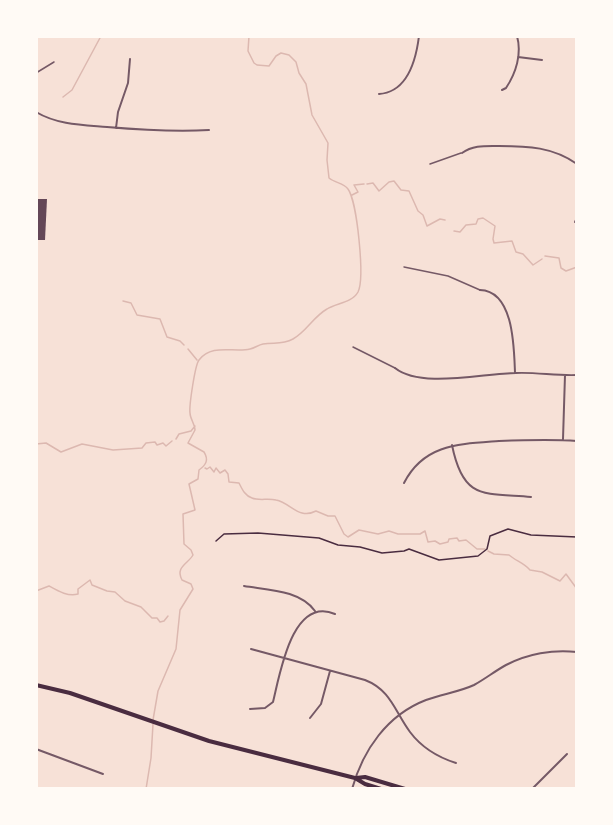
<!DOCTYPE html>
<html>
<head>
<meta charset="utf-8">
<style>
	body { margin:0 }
	#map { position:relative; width:613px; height:825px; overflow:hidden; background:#f7e1d7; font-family:Quicksand,sans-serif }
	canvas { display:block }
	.frame { position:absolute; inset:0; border:38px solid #fffaf5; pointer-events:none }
</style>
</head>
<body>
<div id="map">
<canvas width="613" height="825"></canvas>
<div class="frame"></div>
</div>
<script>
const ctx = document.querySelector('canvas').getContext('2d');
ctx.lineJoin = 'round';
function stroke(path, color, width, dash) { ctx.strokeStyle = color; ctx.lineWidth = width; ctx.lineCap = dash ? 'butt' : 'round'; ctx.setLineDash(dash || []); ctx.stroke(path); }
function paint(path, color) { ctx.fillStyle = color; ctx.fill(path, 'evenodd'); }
const stream = new Path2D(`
	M63 97 72 90 101 36
	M367 184 373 183 379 191 389 182 394 181 401 190 409 191 418 211 423 215 427 226 440 219 445 220
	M352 195 358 192 354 185 364 184
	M454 231 460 232 466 225 476 224 478 219 483 218 495 226 493 239 494 243 512 241 516 252 523 254 533 265 542 259
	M545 256 559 258 561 268 566 271 577 267
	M123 301 131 303 137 315 160 319 167 337 180 341 184 345
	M188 349 197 360
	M176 439 179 434 191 431 195 426
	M36 444 46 443 61 452 82 444 113 450 142 448 146 443 155 442 157 445 163 443 166 446 172 441
	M205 468 207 469 210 467 214 472 216 468 220 473 225 470 228 474 229 482 239 483C242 489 245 496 252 498 259 501 268 498 276 500 291 503 299 520 316 511L328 516H335L344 534 348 537 359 530 378 534 389 531 398 534H420L425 531 428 542 435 541 440 544 448 542 449 539 457 538 459 541 466 540 477 549H485
	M488 551 494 554 509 555C516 561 524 563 530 570L542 572 560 581 566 574 577 589
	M36 591 49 586C58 591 68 597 78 594V589L90 580 92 585 107 591 115 592 125 601 141 607 152 618H157L160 622 164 621 168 616
	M153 720 158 691 176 649 180 610 193 589 191 584 182 580C175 567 188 564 193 555L191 550 184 544 183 514 195 510 189 484 198 479 199 470C206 465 209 460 204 452L188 443 195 430C195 424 190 419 190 413 189 406 195 365 199 360 212 343 234 353 250 349 255 348 258 345 263 344 274 342 282 345 293 339 307 331 313 317 327 309 336 303 352 303 358 292 365 278 357 201 348 189 344 183 335 183 329 178L327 160 328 143 312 115 306 84 299 73 296 62 289 55 281 53 276 56 269 66 257 65 254 63 248 51 249 36
	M146 789 151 758 153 724`);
const building = new Path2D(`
	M36 199H47L45 240H36Z`);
const path = new Path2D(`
	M216 541 224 534 258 533 319 538 338 545 360 547 382 553 404 551 409 549 439 560 478 556 487 549 490 536 508 529 531 535 577 537`);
const service = new Path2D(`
	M36 73 54 62
	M430 164 461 153
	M404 267 448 276 480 290
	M353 347 395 368`);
const minor = new Path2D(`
	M518 57 542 60
	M502 90 506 88C516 73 522 54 517 36
	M379 94C408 92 416 60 419 36
	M36 112C58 125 83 125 107 127 142 130 175 132 209 130
	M116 128 118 112 128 83 130 59
	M462 153C473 145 485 146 499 146 528 146 553 147 577 164
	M575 222 577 218
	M480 290C514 291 514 348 515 373
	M395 368C421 389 484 373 516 373 536 372 557 376 577 375
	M563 439 565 375
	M452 445C463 500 483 493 531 497
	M404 483C424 444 459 444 499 441 525 440 551 439 577 441
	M244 586C268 590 300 590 315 611
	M251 649 365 680C391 690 395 712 410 732 422 748 437 757 456 763
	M250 709 265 708 273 702C280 674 292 596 335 614
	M310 718 321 704 330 671
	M36 749 103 774
	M352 789C363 750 387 715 426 700 442 694 459 692 474 685 485 679 495 671 506 665 527 654 553 649 577 652
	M532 789 567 754`);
const secondary = new Path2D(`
	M36 685 70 693 209 741 355 778 365 784 381 789
	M356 778 365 777 405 789`);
stroke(stream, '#dcb8b0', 1.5);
paint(building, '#644757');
stroke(path, '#4a2c40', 1.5);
stroke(service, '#755966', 1.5);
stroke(minor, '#755966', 2);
stroke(secondary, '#4a2c40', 4);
</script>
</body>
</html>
